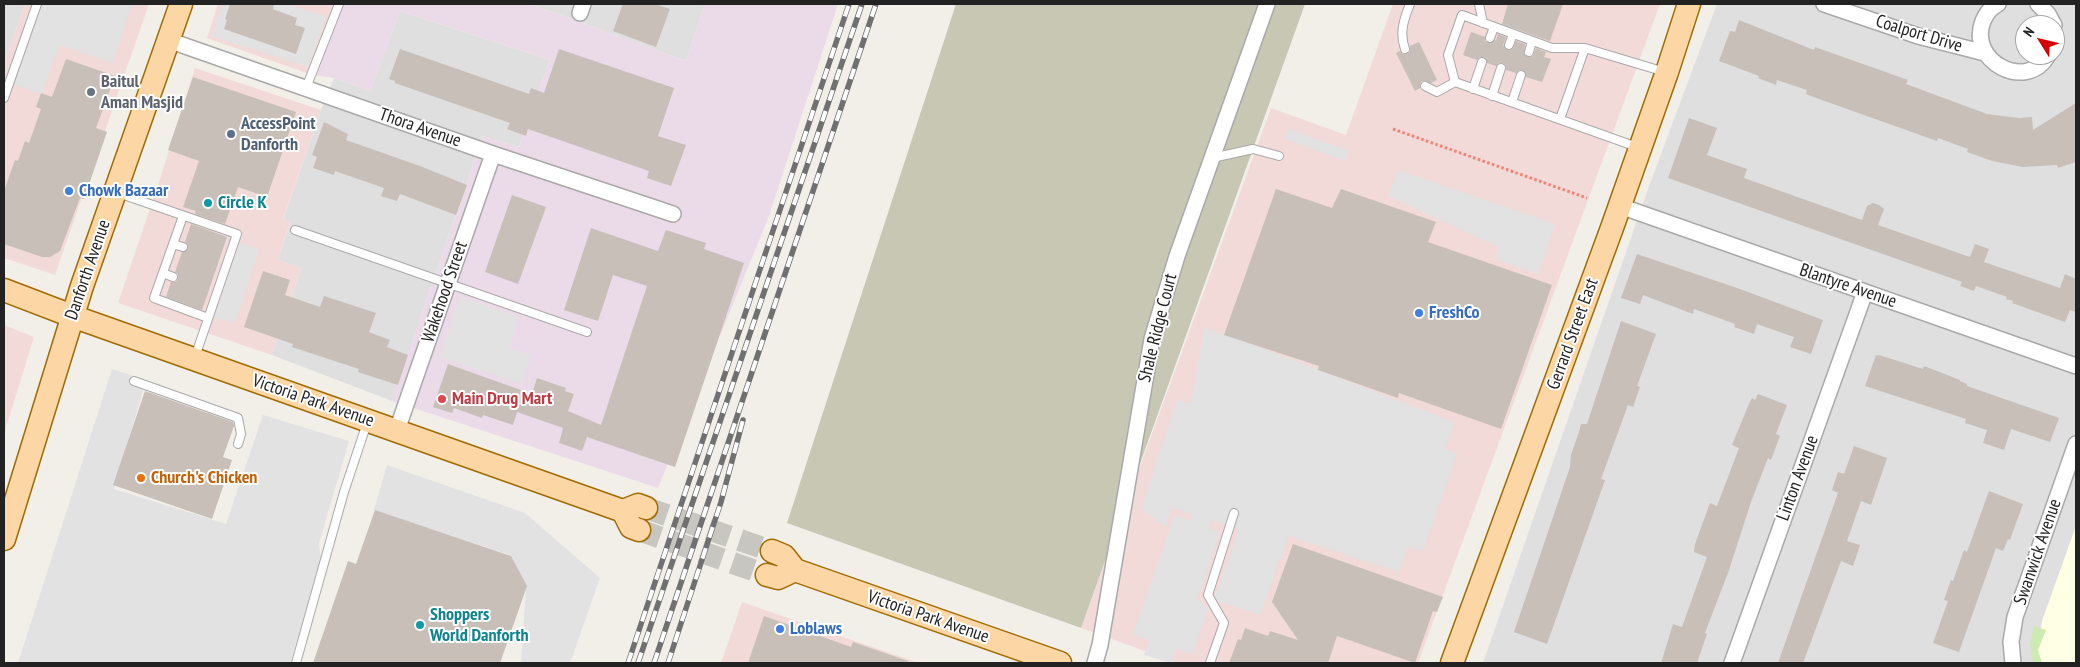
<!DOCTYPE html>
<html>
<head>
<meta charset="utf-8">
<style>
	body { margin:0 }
	#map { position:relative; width:2080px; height:667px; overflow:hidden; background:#f2efe9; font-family:"PT Sans Narrow",sans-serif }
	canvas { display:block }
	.frame { position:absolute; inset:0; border:5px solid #222; pointer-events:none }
	.north { position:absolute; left:2015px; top:15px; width:50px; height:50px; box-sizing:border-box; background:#fff; border:1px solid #a7a7a7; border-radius:50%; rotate:306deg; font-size:14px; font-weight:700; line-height:20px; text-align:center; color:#222 }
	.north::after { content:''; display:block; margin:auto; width:18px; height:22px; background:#d40000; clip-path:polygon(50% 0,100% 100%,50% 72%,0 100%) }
</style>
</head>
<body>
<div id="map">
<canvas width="2080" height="667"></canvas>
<div class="frame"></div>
<div class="north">N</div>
</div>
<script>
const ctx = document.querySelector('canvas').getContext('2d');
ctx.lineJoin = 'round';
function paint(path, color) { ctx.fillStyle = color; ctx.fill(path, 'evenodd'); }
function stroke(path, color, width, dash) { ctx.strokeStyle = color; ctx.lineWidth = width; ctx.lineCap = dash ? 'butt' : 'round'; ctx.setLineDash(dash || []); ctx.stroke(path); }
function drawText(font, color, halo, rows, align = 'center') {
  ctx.font = font + ' "PT Sans Narrow",sans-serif'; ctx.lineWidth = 4; ctx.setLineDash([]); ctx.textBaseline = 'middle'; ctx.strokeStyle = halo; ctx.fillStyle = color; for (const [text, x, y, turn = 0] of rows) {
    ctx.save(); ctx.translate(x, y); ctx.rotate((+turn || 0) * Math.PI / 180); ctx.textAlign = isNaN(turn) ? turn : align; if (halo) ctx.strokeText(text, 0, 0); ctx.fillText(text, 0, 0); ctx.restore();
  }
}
const residential = new Path2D(`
	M4 4H25L4 64Z
	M530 4H705L686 61Z
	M1717 4H2076V663H1483L1648 189ZM2025 25H2055V55H2025Z
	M400 11 550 60 519 147 483 136 392 401 272 355 301 268 278 260 290 223 283 220 321 110 334 78 370 91Z`);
const commercial = new Path2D(`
	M25 4H149L55 275 4 258V64Z
	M218 4H337L312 75 207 38Z
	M1393 4H1660L1418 663H1178L1081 628 1271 108 1346 135Z
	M195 68 321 110 283 219 290 222 278 260 301 268 272 355 118 303 160 179Z
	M4 325 34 337 4 434Z
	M742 602 919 663H721Z`);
const industrial = new Path2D(`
	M337 4H530L686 61 705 4H838L769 216 658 488 392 401 483 136 519 147 550 60 400 11 370 91 334 78 312 75Z`);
const education = new Path2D(`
	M2076 526V663H2037L2036 649 2043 618Z`);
const construction = new Path2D(`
	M956 4H1305L1081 628 787 523Z`);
const grass = new Path2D(`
	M2034 626 2046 630 2038 650 2042 663H2033L2030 643Z`);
const parking = new Path2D(`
	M40 4H132L112 63 59 45 42 94 13 84Z
	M222 4H286L326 16 308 67 212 36Z
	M1288 129 1349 151 1345 161 1285 139Z
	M1399 170 1555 224 1538 274 1495 259 1499 247 1388 196Z
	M237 242 259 249 235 323 213 317Z
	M460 297 519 317 509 348 531 355 522 384 440 357Z
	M1204 328 1246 342 1454 422 1445 449 1457 454 1423 551 1407 547 1399 572 1288 536 1260 615 1214 600 1239 530 1211 520 1208 528 1220 532 1197 600 1209 607 1192 654 1177 649 1171 663 1144 655 1149 640 1133 634 1175 515 1190 521 1192 514 1172 508 1166 527 1141 509 1177 400 1191 403Z
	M112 369 146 380 114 489 226 524 263 415 349 441 319 543 321 563 290 663H18Z
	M387 465 525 513 600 578 570 663H521L526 587 510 555 374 510Z`);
const building = new Path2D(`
	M230 4H274L273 9 297 18 295 25 305 28 296 54 224 29 227 20 225 19Z
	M623 4H655L670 9 656 47 613 31Z
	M1508 4H1563L1550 41 1502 24Z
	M1739 20 1814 50 1815 47 1908 80 1906 84 1987 114 2019 118 2032 117 2033 130 2076 103V162L2058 168 2057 165 2023 167 1992 161 1967 152 1968 149 1938 138 1937 141 1819 99 1806 94 1807 90 1777 80 1776 85 1758 78 1759 76 1719 61 1730 31 1735 32Z
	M1471 32 1485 37V41L1489 43 1496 40 1498 34 1506 37 1503 45 1508 50 1513 49 1516 41 1525 44 1524 53 1528 57 1533 56 1536 48 1546 52 1544 57 1551 59 1542 82 1526 77 1523 70H1519L1516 73 1506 70V66L1503 63H1499L1496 66 1487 63 1484 57H1480L1477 60 1463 55Z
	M1419 42 1437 80 1431 83 1422 81 1420 84V88L1415 91 1396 53 1400 51 1403 54H1407L1410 51V46Z
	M400 49 529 94 531 88 544 93 559 49 674 88 658 136 686 145 671 186 647 178 649 171 528 129 526 136 507 129 510 123 395 83V81L389 79Z
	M66 59 115 76 96 128 107 132 84 199 80 198 60 251 50 257H42L4 244V191L15 160 18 161 25 141 29 143 41 109 36 107 41 93 52 97Z
	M193 77 296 112 267 197 238 187 225 224 195 214 196 211 183 207 199 161 168 150Z
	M1689 118 1717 128 1707 155 1747 169 1744 178 1862 220 1867 206 1873 203 1879 205 1884 209 1878 225 1970 257 1975 244 1989 249 1984 262 2060 288 2065 274 2076 279V312L2070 310 2065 322 2012 303 2013 301 2006 299 2007 297 1976 286 1974 291 1960 286 1962 282 1668 178Z
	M324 122 348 134 346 140 420 166 467 185 456 215 400 194 397 201 381 196 384 188 335 171 334 175 313 168 317 157 312 155Z
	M1276 189 1332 208 1341 189 1436 222 1428 242 1552 285 1501 429 1399 393 1398 398 1318 370 1319 366 1224 335Z
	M512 195 546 207 518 284 485 272Z
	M191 224 227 237 202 310 166 297 171 282H176L178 279V274L175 272 182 252 188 249V245L185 242Z
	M591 228 658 251 666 230 706 243 704 249 744 263 675 467 587 437 582 451 565 445 559 443 563 428 517 412 513 425 483 415 482 418 454 408 452 413 433 407 448 364 532 394 537 378 566 388 565 391 574 394 568 411 601 425 647 286 613 275 598 321 564 310Z
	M1637 254 1740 289 1823 320 1811 354 1790 347 1794 337 1757 324 1754 334 1734 327 1735 324 1694 309 1693 314 1643 295 1640 304 1621 298Z
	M263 271 290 280 285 295 320 307 324 296 376 313 369 332 390 340 387 347 408 355 398 385 358 372 359 369 292 347 293 344 244 327Z
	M1621 321 1656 334 1637 386 1640 387 1633 407 1628 405 1601 479 1605 480 1547 644 1514 632 1570 467 1571 455 1579 432 1581 424H1587Z
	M1876 355 1878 356 1879 355 1923 369 1924 366 1960 380V381L1967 384V386L2059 418 2050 442 2011 429 2004 450 1983 443 1987 430 1965 423 1966 419 1865 386Z
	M145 391 233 422 234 426 223 457 232 460 212 519 113 485Z
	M1758 394 1787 405 1776 434 1780 436 1771 460 1768 458 1751 502 1729 570 1705 633 1707 634 1697 663H1661L1673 624 1682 627 1707 557 1694 552 1695 544 1710 503 1717 506 1739 448 1732 445 1749 404 1752 398 1755 400Z
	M1854 446 1887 458 1871 505 1861 501 1847 541 1860 545 1853 566 1841 561 1803 663H1778L1838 493 1832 490 1838 472 1844 474Z
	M1989 491 2023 504 2010 540 2008 539 2003 551 1996 548 1959 652 1933 643 1948 601 1944 600 1951 580 1953 581 1964 550 1967 552Z
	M375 510 511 556 527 586 500 663H313L348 561 356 564Z
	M1293 544 1443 597 1437 612 1433 611 1415 663 1337 636 1328 663H1229L1238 639 1241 640 1245 628 1268 636 1270 631 1298 640 1272 602Z
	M764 616 851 647 853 642 908 661 907 663H748Z`);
const primaryTunnel = new Path2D(`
	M646 508 772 551
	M639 530 767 575`);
const path = new Path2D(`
	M1393 129 1587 198`);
const lane = new Path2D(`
	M1479 4 1483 23
	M1490 38 1494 27
	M1509 45 1513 34
	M1405 49C1399 33 1404 19 1410 4
	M1529 52 1532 41
	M1425 86 1437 92 1455 82
	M306 88 339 4
	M1473 89 1482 62
	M1492 96 1501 68
	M4 98 37 4
	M1512 102 1521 75
	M1560 119 1585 48
	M1637 147 1455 82 1448 55 1462 15 1552 48H1585L1665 72
	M1212 158 1253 149 1279 156
	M118 193 237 234 195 357
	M183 216 154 298 208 318
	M295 230 587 332
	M173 244 183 247
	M163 273 173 277
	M134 381 238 418 241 434 238 444
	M296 663 344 492 367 423
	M1210 663 1224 623 1208 595 1234 513`);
const street = new Path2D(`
	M1824 4 1918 36 1985 53
	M1998 4C1991 7 1986 14 1983 21 1967 61 2027 93 2048 55
	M2038 4 2048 14 2054 25
	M580 13 583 4
	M168 40 493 154 673 214
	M1620 206 2076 366
	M397 430 493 154
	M1095 663 1100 645 1152 339 1177 256 1267 4
	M1732 663 1865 292
	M2013 663 2011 642 2015 617 2076 444`);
const primary = new Path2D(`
	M4 290 72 316 623 511 638 505 646 508
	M623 511 631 527 639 530
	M4 539 82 286 181 4
	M772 551 784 556 795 570 1060 663
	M767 575 778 578 795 570
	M1452 663 1613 225 1667 72 1689 4`);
const rail = new Path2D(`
	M628 663 849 4
	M638 663 862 4
	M654 663 876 4
	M668 663 721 502 743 420`);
const markers = [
	[91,92,5,"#6b7280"],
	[231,134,5,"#5c6f8a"],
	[69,191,5,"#3f7fe0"],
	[208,203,5,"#0f9aa8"],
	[1419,313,5,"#3f7fe0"],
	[442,399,5,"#e0444e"],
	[141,478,5,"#e8710a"],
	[420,625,5,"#0f9aa8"],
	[780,629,5,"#3f7fe0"]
];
const streetNames = [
	["Coalport Drive",1919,34,17],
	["Thora Avenue",420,128,19],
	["Danforth Avenue",88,270,-71],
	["Blantyre Avenue",1848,286,19],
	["Wakehood Street",445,292,-71],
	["Shale Ridge Court",1158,328,-76],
	["Gerrard Street East",1573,334,-70],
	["Victoria Park Avenue",313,401,19],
	["Linton Avenue",1798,478,-70],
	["Swanwick Avenue",2038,552,-71],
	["Victoria Park Avenue",928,617,19]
];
const worshipNames = [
	["Baitul",101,82],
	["Aman Masjid",101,103]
];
const serviceNames = [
	["AccessPoint",241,124],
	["Danforth",241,145]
];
const shopNames = [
	["Chowk Bazaar",79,191],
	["FreshCo",1429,313],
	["Loblaws",790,629]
];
const cultureNames = [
	["Circle K",218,203],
	["Shoppers",430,615],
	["World Danforth",430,636]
];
const healthNames = [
	["Main Drug Mart",452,399]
];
const foodNames = [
	["Church's Chicken",151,478]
];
paint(residential, '#e0dfdf');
paint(commercial, '#f2dad9');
paint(industrial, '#ebdbe8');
paint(education, '#ffffe5');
paint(construction, '#c7c7b4');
paint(grass, '#cdebb0');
paint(parking, '#e2e2e2');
paint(building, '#c7bfb8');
stroke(primaryTunnel, '#c8c6c1', 22, [22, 11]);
stroke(lane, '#a9a9a9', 10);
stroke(street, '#a9a9a9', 18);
stroke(primary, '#a06b00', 25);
stroke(path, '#fa8072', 3, [2.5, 2.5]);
stroke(lane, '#fff', 8);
stroke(street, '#fff', 15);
stroke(primary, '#fcd6a4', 22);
stroke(rail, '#707070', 5.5);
stroke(rail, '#fff', 4, [11]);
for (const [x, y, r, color] of markers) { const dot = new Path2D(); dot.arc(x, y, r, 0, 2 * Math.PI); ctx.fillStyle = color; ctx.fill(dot); stroke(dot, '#fff', 2); }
drawText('18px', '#222', '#fff', streetNames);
drawText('bold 18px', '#5b616d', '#fff', worshipNames, 'left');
drawText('bold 18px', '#4e5e75', '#fff', serviceNames, 'left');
drawText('bold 18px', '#366cbe', '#fff', shopNames, 'left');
drawText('bold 18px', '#0d838f', '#fff', cultureNames, 'left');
drawText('bold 18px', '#be3a42', '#fff', healthNames, 'left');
drawText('bold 18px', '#c56008', '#fff', foodNames, 'left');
</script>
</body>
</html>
